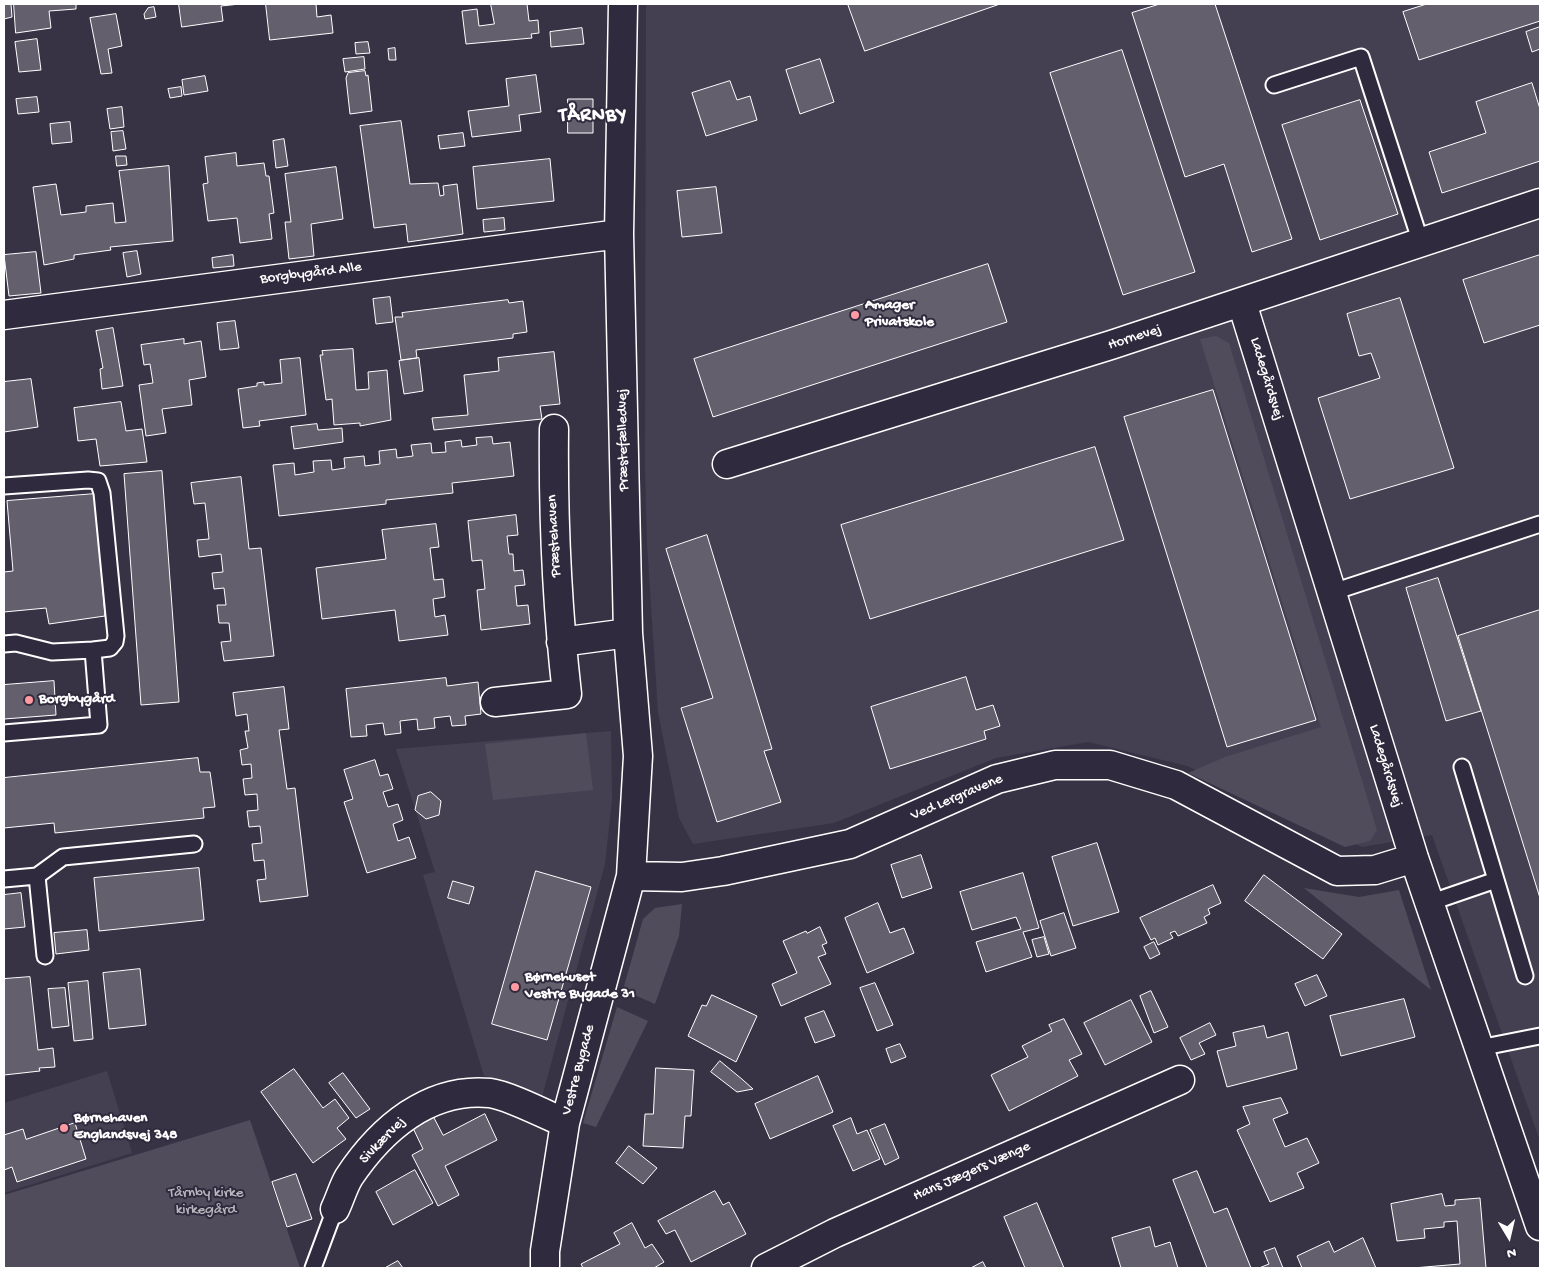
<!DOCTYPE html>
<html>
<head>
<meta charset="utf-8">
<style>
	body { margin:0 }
	#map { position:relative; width:1544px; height:1272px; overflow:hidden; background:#373345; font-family:"Gochi Hand",sans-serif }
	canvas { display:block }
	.frame { position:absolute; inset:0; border:5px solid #fff; pointer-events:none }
	.north { position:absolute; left:1484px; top:1212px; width:50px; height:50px; -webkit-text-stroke:4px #2f2a3d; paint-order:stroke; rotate:171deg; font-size:14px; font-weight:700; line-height:20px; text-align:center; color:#fff }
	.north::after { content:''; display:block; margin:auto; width:18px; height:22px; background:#fff; clip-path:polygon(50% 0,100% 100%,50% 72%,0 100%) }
</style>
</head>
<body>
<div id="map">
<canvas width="1544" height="1272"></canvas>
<div class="frame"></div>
<div class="north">N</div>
</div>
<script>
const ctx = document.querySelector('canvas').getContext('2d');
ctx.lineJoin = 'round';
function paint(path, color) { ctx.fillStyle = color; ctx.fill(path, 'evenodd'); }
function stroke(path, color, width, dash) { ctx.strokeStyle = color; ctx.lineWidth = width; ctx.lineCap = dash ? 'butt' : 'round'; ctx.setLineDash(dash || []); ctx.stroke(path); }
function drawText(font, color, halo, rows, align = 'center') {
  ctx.font = font + ' "Gochi Hand",sans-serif'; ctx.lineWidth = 4; ctx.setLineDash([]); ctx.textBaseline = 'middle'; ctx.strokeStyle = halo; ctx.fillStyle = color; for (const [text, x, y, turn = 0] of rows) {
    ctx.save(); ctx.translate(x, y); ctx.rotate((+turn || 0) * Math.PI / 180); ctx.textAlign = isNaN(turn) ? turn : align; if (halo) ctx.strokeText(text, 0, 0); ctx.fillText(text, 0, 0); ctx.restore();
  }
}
const built = new Path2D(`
	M646 4H1540V1141L1432 835 1362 847 1187 766 1088 742 996 758 834 823 693 844 679 818 658 712 647 544 645 468Z
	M611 731 612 800 605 864 542 1097 484 1076 423 875 435 872 396 749Z
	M107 1071 132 1153 4 1193V1103Z`);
const green = new Path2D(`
	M1216 336 1229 343 1377 830 1370 841 1345 847 1188 773 1225 757 1321 727 1200 339Z
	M586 733 593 790 493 800 485 744Z
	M1304 888 1359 897 1399 890 1431 990Z
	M682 904 679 936 655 1004 623 990 643 919 655 908Z
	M617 1007 648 1021 596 1127 583 1123Z
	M250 1120 300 1268H4V1195Z`);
const building = new Path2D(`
	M4 4H11L12 17 4 19Z
	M14 4H76V9L49 11 51 28 16 33Z
	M179 4H240L221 6 223 21 182 27Z
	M266 4H316L317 17 331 15 333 33 270 40Z
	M491 4H527L529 21 538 20 539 33 531 34 532 38 466 44 462 11 477 9 479 26 494 24Z
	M848 4H1000L865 51Z
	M1160 4H1215L1292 239 1252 252 1224 164 1185 177 1132 13Z
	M1427 4H1540V21L1419 60 1403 12Z
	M154 7 156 17 145 19 144 14 148 8Z
	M116 14 122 46 108 49 112 73 101 74 90 18Z
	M1540 27V49L1532 52 1526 32Z
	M582 28 584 44 551 47 550 32Z
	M37 39 41 70 19 72 15 42Z
	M368 42 370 53 356 54 355 43Z
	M395 48 396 60H389L388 49Z
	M1122 50 1195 272 1123 295 1050 73Z
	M364 57 365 69 345 72 343 59Z
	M820 59 834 102 800 114 786 70Z
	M365 71 366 76 368 75 372 111 350 114 346 78 348 73Z
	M536 75 541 112 519 115 521 131 472 137 468 111 509 106 506 79Z
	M205 76 208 91 184 95 182 80Z
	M730 81 737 100 750 96 757 120 706 136 692 93Z
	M1532 83 1540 109V161L1442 193 1429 152 1486 133 1476 102Z
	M181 87 182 96 170 98 168 89Z
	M37 97 39 112 18 114 16 99Z
	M568 99H593V133H568Z
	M1360 100 1398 214 1320 240 1282 125Z
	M122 107 124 127 110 129 107 109Z
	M401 121 410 184 438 183 440 196 444 195 443 186 457 184 463 234 408 242 406 224 374 228 360 126Z
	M70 122 72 142 52 144 50 124Z
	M123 131 126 149 113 151 111 132Z
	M463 133 465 146 440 149 438 136Z
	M284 139 288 166 276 168 273 141Z
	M236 153 237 166 264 163 266 176H269L274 213 269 214 272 239 240 243 237 218 208 221 203 184 208 183 205 157Z
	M116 156H126L127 165 117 166Z
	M550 159 554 201 477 209 473 167Z
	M169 166 173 241 110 247 111 250 74 255V259L44 265 33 187 56 184 61 215 86 212V206L113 203 115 223 126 222 119 171Z
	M336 167 343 219 311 224 314 256 289 259 285 222H291L285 174Z
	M716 187 722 233 682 237 677 191Z
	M504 218 505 230 484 232 483 220Z
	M137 251 141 274 127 277 123 253Z
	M36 252 41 293 9 296 4 255Z
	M233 255 234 266 213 268 212 258Z
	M1540 255V325L1484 343 1463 280Z
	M988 264 1007 322 713 417 694 359Z
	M390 297 393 322 376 324 373 299Z
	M1400 298 1454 468 1350 499 1318 398 1380 378 1371 353 1359 356 1347 314Z
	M508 300 509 303 523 301 527 332 513 334V338L416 350 417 358 401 360 395 317H403L402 313Z
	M235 321 239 348 220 350 217 323Z
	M113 328 123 386 102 389 100 369 103 368 96 331Z
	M184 339V344L201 341 206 377 189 380 192 405 162 409 166 433 146 436 139 385 153 383 150 364 144 365 141 345Z
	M353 349 356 390 369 389 368 372 387 370 391 420 360 426V423L334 425 332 399 326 400 320 355H323L322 351Z
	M554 352 560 404 540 406 542 419 434 430 432 418 468 415 464 375 499 371 498 358Z
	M300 358 306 415 259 421 260 426 243 428 238 389 257 386V383L264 382V385L282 383 280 360Z
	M419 358 423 391 404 394 399 361Z
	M31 379 38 427 4 432V382Z
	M1213 390 1316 720 1227 747 1124 417Z
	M121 402 126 431 142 429 147 462 100 466 96 439 78 441 74 408Z
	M317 424 318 430 342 428 343 442 294 449 291 427Z
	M492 437 493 444 510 442 514 476 452 483 453 493 386 500V504L279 516 273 465 294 463 295 475 314 472 313 461 331 460 332 470 345 468 344 458 364 456 365 466 380 464 379 451 396 449 397 458 413 456 411 445 431 443 432 453 446 452 445 442 461 440 462 447 477 445 476 438Z
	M1095 447 1124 540 870 619 841 525Z
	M162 471 179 702 141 705 124 474Z
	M241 477 249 549 261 548 274 656 224 661 221 642 231 641 229 623H219L217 605H226L224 588 214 589 212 573 223 572 221 554 199 557 197 540 209 539 205 503 194 504 191 483Z
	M95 494 105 616 49 624 46 608 4 612V572L13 571 7 501Z
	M516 515 518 535 507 536 509 554H513L514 571 523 570 525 585 515 586 517 606 528 605 530 624 481 630 477 590 485 589 482 560 472 561 468 521Z
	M436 524 439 547 430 548 434 580 443 579 445 597 433 599 435 617 445 615 448 635 399 641 395 610 322 619 316 568 386 559 382 530Z
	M707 535 772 749 764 751 781 802 717 822 681 708 713 698 666 549Z
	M1438 578 1481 711 1446 721 1406 588Z
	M1540 610V898L1458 636Z
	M966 677 976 710 993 705 1000 726 984 731 986 739 890 769 871 707Z
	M446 678 447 686 478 682 481 714 465 716 466 725 452 726 450 716 434 718 435 728 418 730 417 719 400 721 401 733 385 735 383 723 366 725 367 736 351 737 346 689Z
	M54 681 56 715 4 719V685Z
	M284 687 289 729 279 730 287 789 295 788 308 896 260 902 257 880 266 879 264 860 254 861 252 844 262 843 260 826 249 827 247 811 258 810 257 794 245 795 243 779 252 778 251 764 242 765 240 750 248 748 245 731H249L247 714 236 716 233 693Z
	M198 758 200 772H210L215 807 203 808 204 818 55 833 54 823 4 828V778Z
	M375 760 380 776 388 774 393 789 383 792 388 807 398 804 403 820 393 824 398 841 409 837 416 858 367 873 344 802 353 799 344 770Z
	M431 792 441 801 439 815 426 819 415 810 418 796Z
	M1097 843 1119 912 1073 926 1052 857Z
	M921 855 932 888 902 898 891 865Z
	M199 868 204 920 99 931 94 878Z
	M536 871 591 887 547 1040 492 1024Z
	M1023 873 1039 928 1023 932 1032 957 986 972 976 942 1021 929 1016 917 972 930 960 892Z
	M1264 875 1342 934 1323 959 1245 901Z
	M453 881 474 887 469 904 448 898Z
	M1213 885 1221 903 1208 909 1210 914 1204 917 1207 923 1178 936 1175 931 1170 933 1173 938 1158 945 1155 938 1151 940 1140 918Z
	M21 893 25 927 4 929V895Z
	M878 903 890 933 904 928 914 953 867 973 845 918Z
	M1064 913 1076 948 1051 956 1040 921Z
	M820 927 827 943 822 945 826 954 818 957 831 984 781 1006 772 984 797 973 783 941 806 931 807 933Z
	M87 930 89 950 56 954 54 933Z
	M1044 937 1049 954 1037 957 1032 940Z
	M1154 942 1160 954 1150 959 1144 947Z
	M140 969 146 1025 109 1029 103 973Z
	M1317 975 1327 996 1305 1006 1295 984Z
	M30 977 38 1050 53 1048 55 1067 39 1068 40 1071 4 1075V979Z
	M88 981 93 1039 74 1041 68 983Z
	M875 983 893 1025 877 1031 860 988Z
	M65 988 69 1026 52 1028 48 989Z
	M1151 991 1168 1027 1154 1033 1140 996Z
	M712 995 757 1016 736 1062 688 1036 702 1005 706 1006Z
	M1404 999 1415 1037 1341 1056 1330 1016Z
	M1131 1000 1152 1042 1105 1065 1084 1023Z
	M824 1011 835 1036 815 1043 805 1018Z
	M1064 1019 1082 1054 1069 1060 1078 1076 1009 1111 991 1075 1028 1057 1022 1046 1052 1031 1049 1025Z
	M1210 1023 1216 1035 1199 1043 1205 1054 1191 1060 1180 1038Z
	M1264 1026 1267 1038 1288 1032 1297 1069 1227 1087 1217 1051 1236 1046 1233 1033Z
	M900 1044 906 1057 891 1063 886 1049Z
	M720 1061 743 1080 753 1089 737 1092 711 1072Z
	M656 1068 694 1070 691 1116H685L683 1148 643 1146 645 1114H653Z
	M294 1069 323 1108 335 1099 349 1118 337 1128 346 1139 313 1163 261 1092Z
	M343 1073 370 1109 356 1118 329 1083Z
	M818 1076 833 1112 770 1139 755 1104Z
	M1281 1098 1288 1113 1273 1119 1285 1147 1307 1138 1319 1163 1297 1173 1304 1188 1270 1202 1237 1130 1250 1124 1243 1107Z
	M485 1114 497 1140 445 1166 459 1195 438 1206 412 1155 423 1149 412 1126 433 1116 443 1135Z
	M851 1118 857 1134 867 1130 880 1159 853 1171 833 1126Z
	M75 1123 86 1159 17 1182 12 1167 4 1170V1135L23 1129 26 1139Z
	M885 1124 899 1158 885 1165 870 1130Z
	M629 1146 657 1168 643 1184 616 1163Z
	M415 1170 433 1203 393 1225 376 1192Z
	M1197 1171 1214 1213 1227 1208 1251 1268H1207L1173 1180Z
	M296 1174 312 1219 287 1227 272 1182Z
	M715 1191 723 1205 729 1202 746 1234 691 1262 675 1230 666 1234 658 1221Z
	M1442 1194 1445 1206 1455 1205V1200L1480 1198 1486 1268H1413L1460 1264 1457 1221 1444 1222V1227L1424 1229 1425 1238 1397 1241 1391 1204Z
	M1037 1203 1064 1268H1025L1004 1217Z
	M632 1223 645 1248 652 1244 664 1262 654 1268H583L581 1264 620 1244 614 1233Z
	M1150 1227 1155 1247 1170 1242 1178 1268H1121L1112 1238Z
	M1363 1238 1376 1268H1302L1297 1256 1329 1241 1334 1252Z
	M1275 1248 1283 1268H1259L1269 1264 1264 1252Z
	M398 1261 403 1268H385Z
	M983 1262 986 1268H971Z`);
const lane = new Path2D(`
	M1274 85 1361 57 1421 243
	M4 486 88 480 98 481 102 493 116 636 115 642 110 648 93 650 99 725 4 733
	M1330 593 1540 524
	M4 644 16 643 52 652 93 650
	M1462 767 1525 976
	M37 876 63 857 194 844
	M4 879 37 876 45 956
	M1429 903 1496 880
	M1479 1048 1540 1036
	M313 1268 335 1209`);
const street = new Path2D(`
	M1242 303 1414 858 1540 1226
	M4 315 619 234
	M727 464 1111 345 1540 203
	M561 642 628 633
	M495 702 567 694C557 606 553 518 554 429
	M631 876 682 877 723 871 850 844 997 779 1055 765H1110L1176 785 1337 871 1375 870 1414 858
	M335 1209C340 1199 343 1187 349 1177 381 1129 429 1087 490 1093 507 1095 547 1115 565 1123
	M545 1268V1251L565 1123 631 876 638 756 628 633 619 234 623 4
	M766 1268 835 1233 1180 1080`);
const markers = [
	[855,315,5,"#ff9aa2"],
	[29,700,5,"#ff9aa2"],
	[515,987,5,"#ff9aa2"],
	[64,1128,5,"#ff9aa2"]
];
const streetNames = [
	["Borgbygård Alle",311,274,-7],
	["Hornevej",1135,338,-18],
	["Ladegårdsvej",1266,379,73],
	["Præstefælledvej",624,440,-91],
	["Præstehaven",555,536,-93],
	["Ladegårdsvej",1385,766,73],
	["Ved Lergravene",957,798,-23],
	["Vestre Bygade",579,1070,-75],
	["Sivkærvej",383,1141,-46],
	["Hans Jægers Vænge",972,1172,-24]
];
const poiNames = [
	["Amager",865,306],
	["Privatskole",865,323],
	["Borgbygård",39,700],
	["Børnehuset",525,978],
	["Vestre Bygade 31",525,995],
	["Børnehaven",74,1119],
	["Englandsvej 348",74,1136]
];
const parkNames = [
	["Tårnby kirke",206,1194],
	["kirkegård",206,1211]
];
const districtNames = [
	["TÅRNBY",593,117]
];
paint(built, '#444051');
paint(green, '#514c5c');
paint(building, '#635f6d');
stroke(building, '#fff', 1);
stroke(lane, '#fff', 19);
stroke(street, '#fff', 31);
stroke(lane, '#2f2a3d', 15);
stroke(street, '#2f2a3d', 28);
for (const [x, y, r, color] of markers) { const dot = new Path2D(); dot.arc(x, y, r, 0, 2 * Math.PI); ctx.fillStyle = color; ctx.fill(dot); stroke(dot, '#2f2a3d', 2); }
drawText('15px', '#fff', '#2f2a3d', streetNames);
drawText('bold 15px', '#fff', '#2f2a3d', poiNames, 'left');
drawText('15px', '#b9b7be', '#2f2a3d', parkNames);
ctx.letterSpacing = '1px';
drawText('bold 20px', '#fff', '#2f2a3d', districtNames);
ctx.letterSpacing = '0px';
</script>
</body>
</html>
